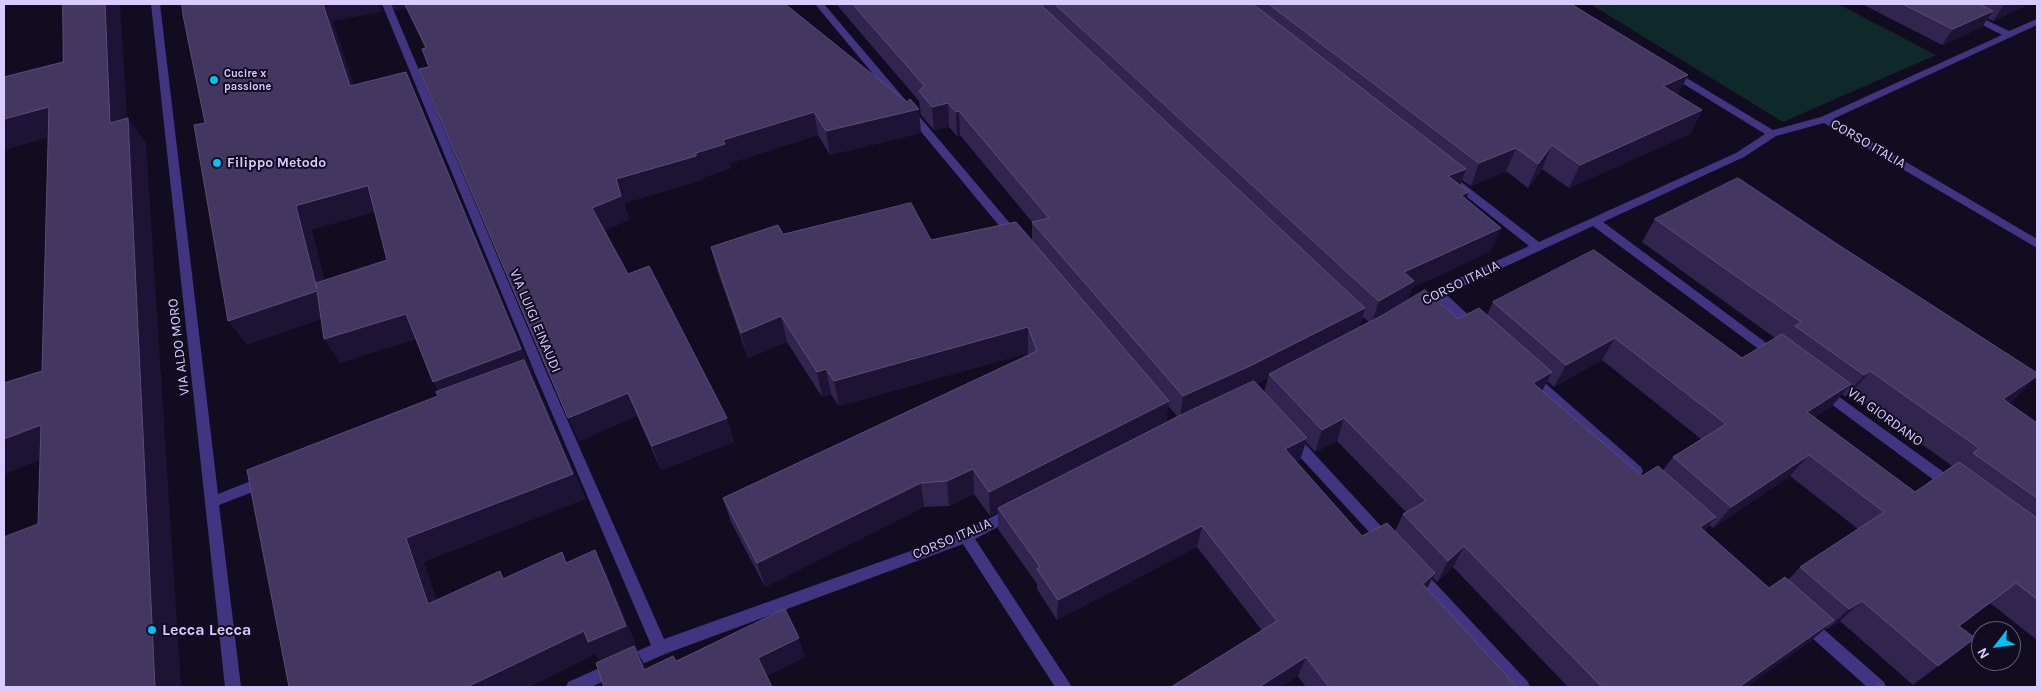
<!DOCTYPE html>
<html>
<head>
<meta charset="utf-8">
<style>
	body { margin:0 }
	#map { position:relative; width:2041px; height:691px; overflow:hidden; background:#120c20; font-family:Karla,sans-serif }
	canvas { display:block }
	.frame { position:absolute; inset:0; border:5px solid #d7cbff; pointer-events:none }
	.north { position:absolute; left:1971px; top:621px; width:50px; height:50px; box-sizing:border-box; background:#120c20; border:1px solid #615879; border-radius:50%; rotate:240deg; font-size:14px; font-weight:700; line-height:20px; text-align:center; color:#d7cbff }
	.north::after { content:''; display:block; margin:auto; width:18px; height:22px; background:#00c2f6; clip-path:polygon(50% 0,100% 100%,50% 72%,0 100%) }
</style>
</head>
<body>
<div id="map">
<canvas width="2041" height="691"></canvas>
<div class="frame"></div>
<div class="north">N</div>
</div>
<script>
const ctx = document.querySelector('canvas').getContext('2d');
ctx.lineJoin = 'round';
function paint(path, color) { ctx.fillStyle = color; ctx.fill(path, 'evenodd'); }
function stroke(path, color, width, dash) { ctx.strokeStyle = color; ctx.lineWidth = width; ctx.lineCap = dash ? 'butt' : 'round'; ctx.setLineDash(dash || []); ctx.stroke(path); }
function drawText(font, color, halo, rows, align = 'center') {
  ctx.font = font + ' Karla,sans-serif'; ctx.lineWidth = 4; ctx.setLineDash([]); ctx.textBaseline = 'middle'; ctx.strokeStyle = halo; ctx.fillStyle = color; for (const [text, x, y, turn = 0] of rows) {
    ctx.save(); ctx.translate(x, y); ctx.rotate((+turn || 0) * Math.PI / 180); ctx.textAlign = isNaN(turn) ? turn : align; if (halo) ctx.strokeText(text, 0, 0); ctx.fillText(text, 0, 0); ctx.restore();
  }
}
const green = new Path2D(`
	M1590 4H1838L1936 55 1783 122Z`);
const minor = new Path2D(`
	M151 4H160L218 494 266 475 271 477 273 481 271 485 219 505 241 687H225Z
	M382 4H391L548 376 664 639 961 533 1013 506 1018 508 1020 512 1018 516 975 539 1072 687H1055L963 544 665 654 591 687H566L568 682 651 645 536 376Z
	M815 4H824L1019 234 1021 237 1019 240H1011Z
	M1942 4H1953L2009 31 2037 19V25L1833 119 2037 239V248L1824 123 1776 136 1744 157 1603 222 1780 353 1782 356 1780 359H1772L1593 226 1446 294 1479 325 1481 328 1479 331H1471L1436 299 1417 309 1411 305 1413 302 1433 290 1529 246 1452 185 1451 183 1452 181H1460L1539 242 1736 153 1765 134 1669 75V71H1675L1773 130 1821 117 2002 35Z
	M1531 373 1536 375 1641 467 1643 471 1641 475 1636 477 1631 475 1526 381 1525 378 1526 375Z
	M1824 386 1956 481 1958 485 1956 489 1951 491 1946 489 1819 395 1818 391 1819 387Z
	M1292 434 1297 435 1392 538 1394 542 1392 546 1387 548 1382 546 1287 443 1285 439 1287 435Z
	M1418 569 1423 570 1528 682 1530 687H1512L1413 580 1411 575 1413 570Z
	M1807 617 1812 619 1884 682 1886 687H1867L1802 629 1799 624 1802 619Z`);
const wall = new Path2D(`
	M391 4H785L921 133 830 155 818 135 730 163 731 168 702 178 703 180 624 203 629 220 604 230 628 274 727 418 734 442 661 470 637 416 579 441 429 67 425 48 407 8 395 10Z
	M836 4H1571L1678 95 1702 110 1690 134 1569 188 1542 169 1528 188 1506 171 1471 186 1462 180 1460 186 1469 192 1466 199 1491 251 1412 288 1407 301 1458 319 1487 315 1493 302 1742 358 1775 338 1642 242 1655 219 2017 397 2008 403 2037 423V640L1990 603 1959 626 1975 638 1913 685 1840 621 1827 629 1826 628 1812 640 1746 687H1568L1453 567 1437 582 1432 577 1427 588 1517 687H1306L1197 547 1057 620 1037 589V584L998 529V512L990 516 974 494 949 506 924 507 765 587 731 522 723 498 1028 355V353L839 406 831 394 822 397 787 342 748 358 718 273 711 247 783 234 931 240 1032 241V222L960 135 957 136 949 127 934 130 921 115 919 101ZM1363 317 1369 322 1359 327ZM1602 360 1701 439 1673 457 1663 470 1642 476 1542 391 1547 381 1554 387ZM1268 378 1264 392 1256 384ZM1851 393 1952 466 1915 492 1814 418 1832 406 1842 394 1845 397ZM1168 406 1177 416 1166 422ZM1337 441 1406 512 1403 514 1395 531 1362 536 1296 462 1300 460 1306 442 1315 452ZM1790 476 1858 529 1800 567 1788 580 1769 588 1705 531 1709 525 1713 528Z
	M1862 4H2029L1993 21 1987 18 1982 27 1942 45Z`);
const shadedWall = new Path2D(`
	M105 4H120L129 148 110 123Z
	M323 4H380L379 5 382 12 333 21 362 110 350 86Z
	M392 4H405L407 8 395 10Z
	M2008 4H2029L1993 21 2004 5Z
	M1993 11 1982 27 1942 45 1953 29Z
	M406 72 417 96 533 373H531L537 385 586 499 424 562 446 627 428 604 406 538 447 405 433 382Z
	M1688 75 1676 98 1663 86Z
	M948 103 949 127 934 130 932 107Z
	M49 107 69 132 4 150V119Z
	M919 109 921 133 830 155 826 131Z
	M1702 110 1690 134 1569 188 1580 165Z
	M959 111 960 135 957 136 956 112Z
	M814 112 818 135 730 163 731 168 702 178 703 180 624 203 629 220 601 232 592 208 616 179 696 153 723 140Z
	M128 118 146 143 181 687H155Z
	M1552 145 1542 169 1528 188 1538 164Z
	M1516 148 1506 171 1471 186 1479 163Z
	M1466 169 1458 192 1448 176Z
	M368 186 382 210 312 230 333 313 317 289 296 206Z
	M1469 192 1460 215 1461 195Z
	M1501 228 1491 251 1412 288 1406 304 1371 325 1379 301 1404 272Z
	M317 291 333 315 247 345 228 321Z
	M1365 308 1358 332 1269 374 1268 378 1245 389 1180 419 1183 396Z
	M406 314 420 338 340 363 324 339Z
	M781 316 787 342 748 358 741 333Z
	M1028 327V353L839 406 834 381Z
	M1615 338 1602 360 1554 387 1566 365Z
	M826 369 831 394 822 397 817 372Z
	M1870 371 1851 393 1845 397 1864 375Z
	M1552 372 1540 395 1533 383Z
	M2037 376 2017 397 1980 421 2003 399Z
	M1851 384 1832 406 1789 434 1807 412Z
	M628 393 637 416 579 441 568 418Z
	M1169 401 1165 426 998 508V512L990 516 989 492Z
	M727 418 734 442 661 470 652 446Z
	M1344 418 1337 441 1315 452 1322 430Z
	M41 425 67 450 4 474V439Z
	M1307 438 1300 460 1278 471 1285 449Z
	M1809 455 1790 476 1713 528 1731 507Z
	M973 469 974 494 949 506 947 481Z
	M921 483 924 507 765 587 757 563Z
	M1716 517 1699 538 1700 527Z
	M1202 526 1197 547 1057 620 1058 600Z
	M1464 546 1453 567 1437 582 1448 561Z
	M595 550 607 574 638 649 636 650 645 665 654 687 602 665 595 654 529 687H467Z
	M1435 573 1424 594 1423 584Z
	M1862 601 1840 621 1827 629 1849 609Z
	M1834 620 1812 640 1746 687H1739Z
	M799 638 805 657 765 677 758 658Z
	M1306 657 1298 676 1281 687H1259Z`);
const building = new Path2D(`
	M63 4H105L110 123 128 118 155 687H4V537L38 524 41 425 4 439V383L42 371 49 107 4 119V77L63 62Z
	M182 4H323L350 86 406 72 521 349 433 382 406 314 324 339 317 291 228 321 194 125 205 123 183 15ZM368 186 387 260 316 283 317 289 296 206Z
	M405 4H785L907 102 910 99 919 109 826 131 814 112 723 140 725 144 696 153V156L616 179 621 196 592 208 628 274 649 266 727 418 652 446 628 393 568 418 419 69 429 67 422 49 426 48Z
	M853 4H1040L1365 308 1250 366 1183 396 1032 222 1049 218 959 111 956 112 948 103 932 107 919 91 924 86Z
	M1055 4H1253L1466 169 1448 176 1469 192 1461 195 1501 228 1404 272 1414 281 1379 301Z
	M1269 4H1571L1688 75 1663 86 1702 110 1580 165 1552 145 1538 164 1516 148 1479 163Z
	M1903 4H1980L1993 11 1953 29Z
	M1738 178 1837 244 2037 373V376L2003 399 2037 423V498L1973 453 1979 448 1870 371 1864 375 1795 326 1801 322 1655 219Z
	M911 203 931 240 1016 222 1169 401 989 492 973 469 947 481 921 483 757 563 723 498 1037 351 1028 327 834 381 826 369 817 372 781 316 741 333 711 247 778 225 783 234Z
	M1594 250 1742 358 1782 334 1851 384 1807 412 1915 492 1959 462 2037 518V599L2016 583 1959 626 1975 638 1938 666 1862 601 1849 609 1800 567 1884 512 1809 455 1731 507 1673 457 1726 424 1615 338 1566 365 1493 302Z
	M1425 290 1458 319 1479 308 1552 372 1533 383 1642 476 1658 466 1716 517 1700 527 1769 588 1785 577 1834 620 1739 687H1602L1464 546 1448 561 1403 514 1426 501 1344 418 1322 430 1269 374 1383 315Z
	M524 360 573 474 406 538 428 604 500 571 503 579 562 552 566 563 595 550 626 626 588 642 584 631 467 687H289L247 470 438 396 436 392Z
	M1254 381 1307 438 1285 449 1362 536 1387 523 1435 573 1423 584 1517 687H1329L1306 657 1259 687H1171L1277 621 1202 526 1058 600 1037 569 1040 567 998 508 1187 412Z
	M785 609 799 638 758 658 772 687H604L596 663 634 646 644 670 673 656 676 661Z
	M1879 684 1883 687H1875Z`);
const markers = [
	[214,80,5,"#00c2f6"],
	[217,163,5,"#00c2f6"],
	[152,630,5,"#00c2f6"]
];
const farPoinames = [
	["Cucire x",224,74],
	["passione",224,87]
];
const streetNames = [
	["CORSO ITALIA",1868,144,30],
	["CORSO ITALIA",1461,283,-26],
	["VIA LUIGI EINAUDI",535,321,67],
	["VIA ALDO MORO",179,347,-97],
	["VIA GIORDANO",1885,417,36],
	["CORSO ITALIA",952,539,-23]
];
const poiNames = [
	["Filippo Metodo",227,163]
];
const nearPoinames = [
	["Lecca Lecca",162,630]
];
paint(green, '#0f282a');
paint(minor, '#413581');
paint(wall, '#31244e');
paint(shadedWall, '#1d1334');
paint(building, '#433661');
stroke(building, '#5a4d7a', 1);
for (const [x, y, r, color] of markers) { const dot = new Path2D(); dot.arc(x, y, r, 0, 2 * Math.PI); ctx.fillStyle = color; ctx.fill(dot); stroke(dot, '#120c20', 2); }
drawText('bold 11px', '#d7cbff', '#120c20', farPoinames, 'left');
drawText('14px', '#d7cbff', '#120c20', streetNames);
drawText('bold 14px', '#d7cbff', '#120c20', poiNames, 'left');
drawText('bold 16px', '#d7cbff', '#120c20', nearPoinames, 'left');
</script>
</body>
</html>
